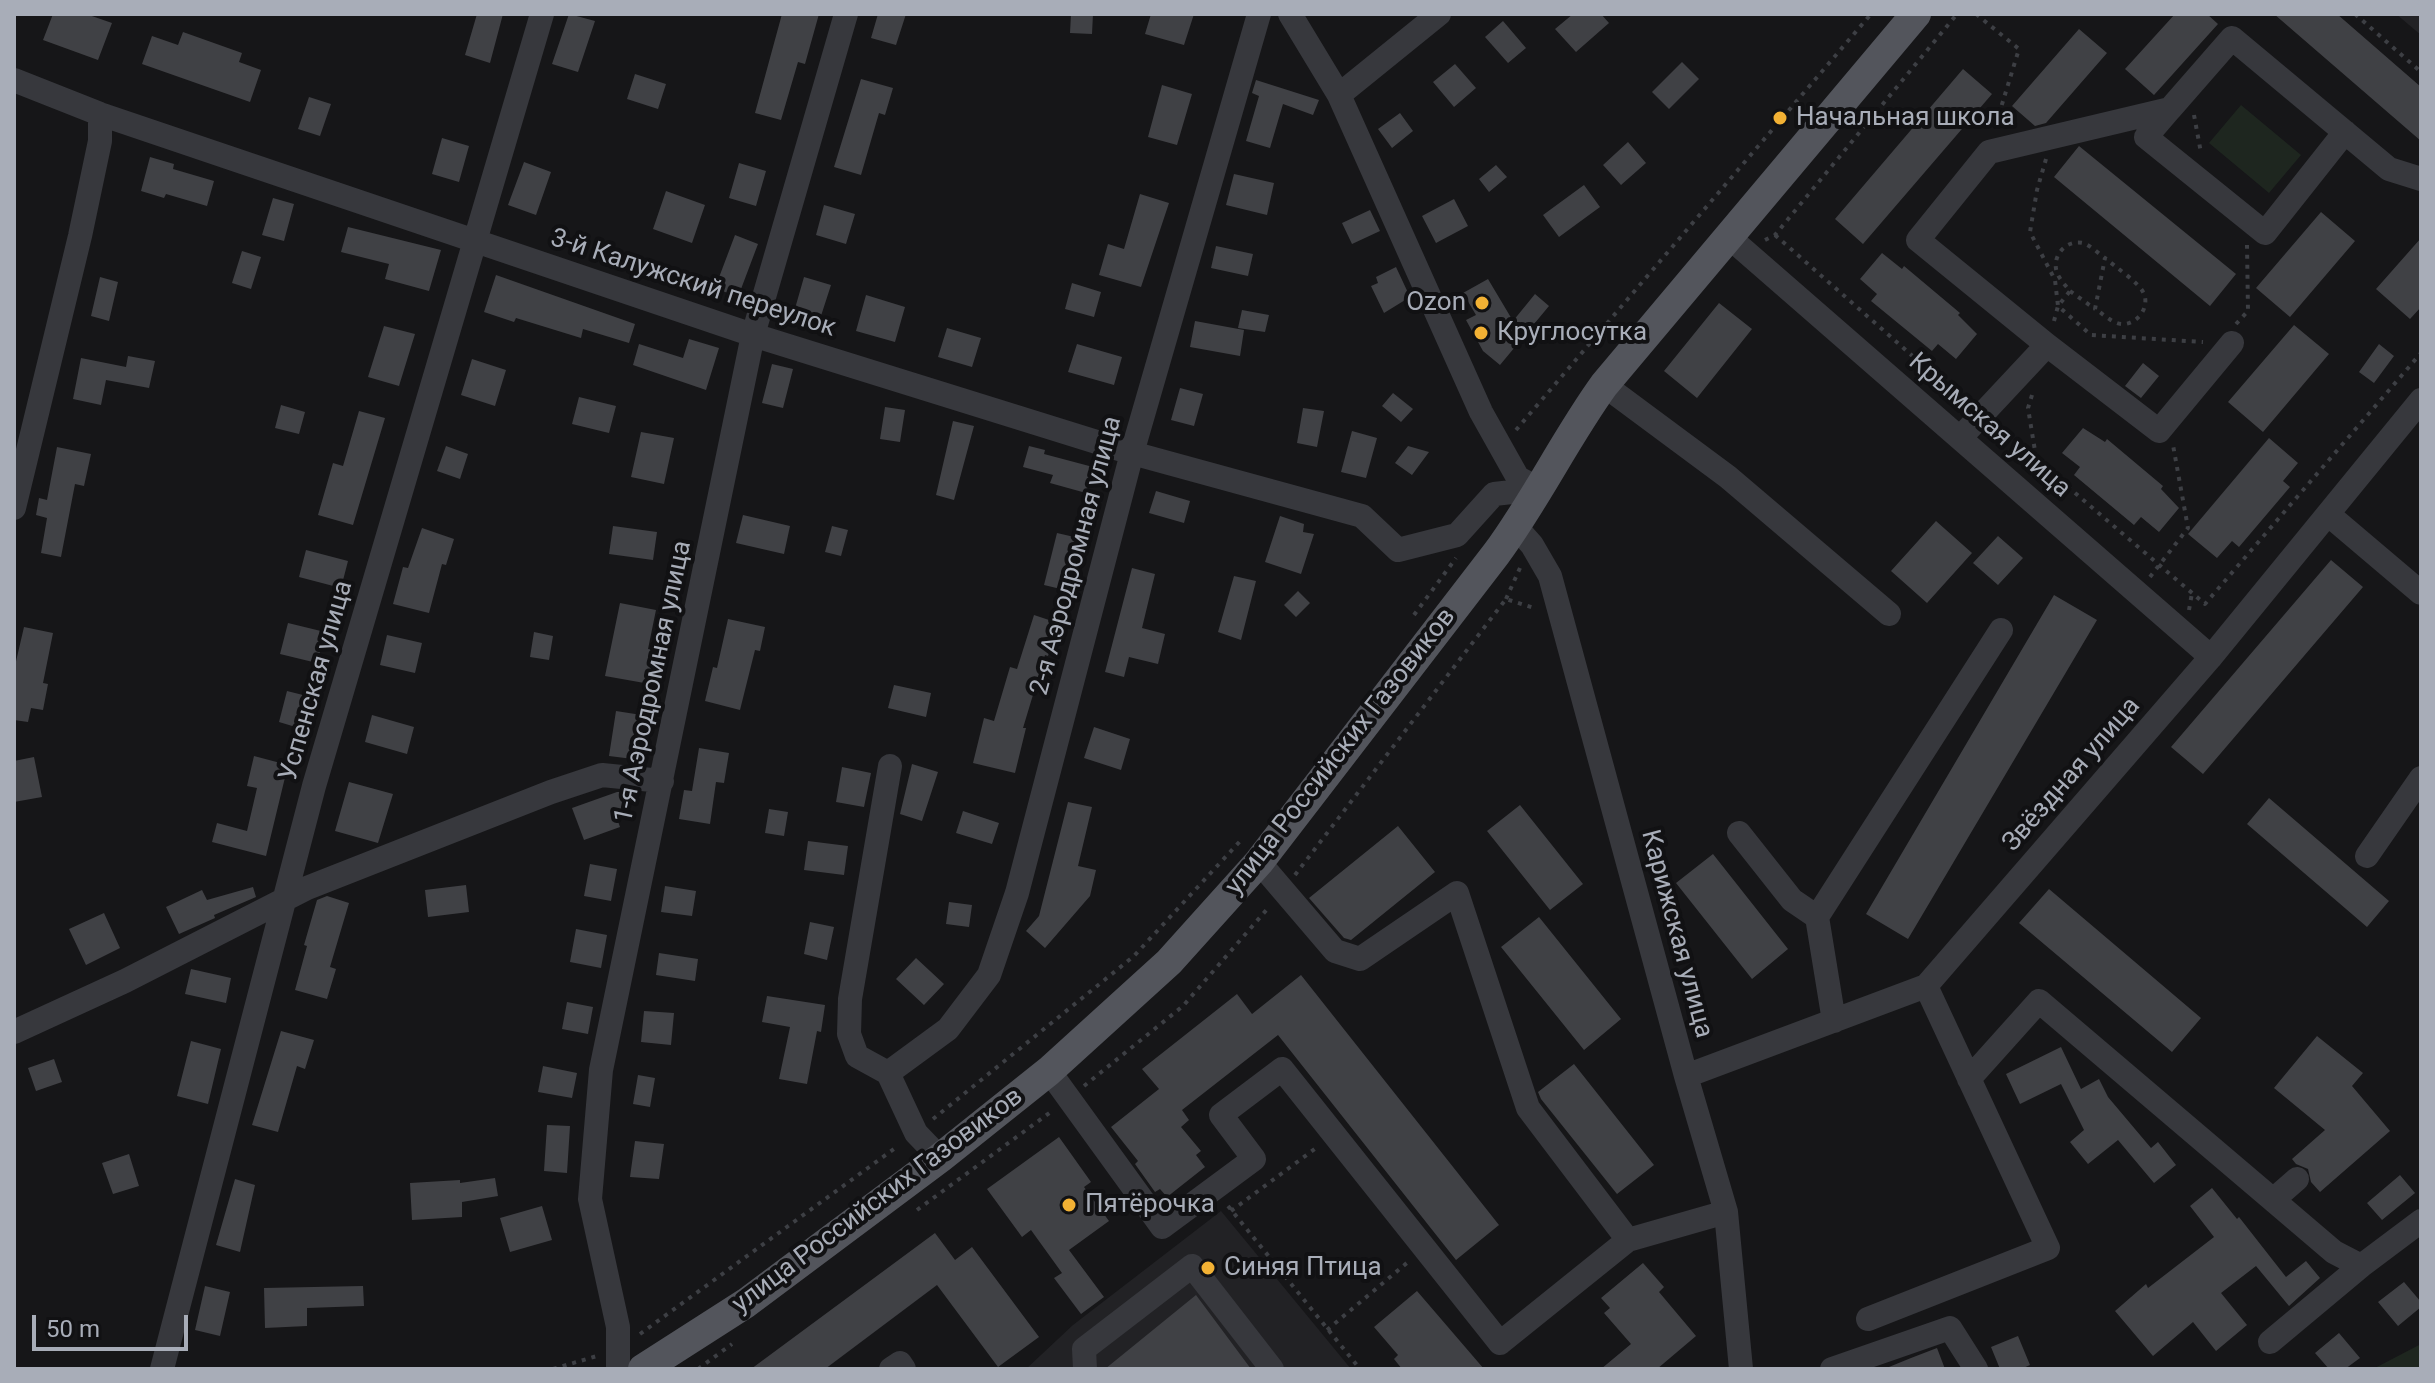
<!DOCTYPE html>
<html>
<head>
<meta charset="utf-8">
<style>
	body { margin:0 }
	#map { position:relative; width:2435px; height:1383px; overflow:hidden; background:#161618; font-family:Roboto,sans-serif }
	canvas { display:block }
	.frame { position:absolute; inset:0; border:16px solid #a8adb8; pointer-events:none }
	.scale { position:absolute; left:32px; top:1315px; width:156px; height:36px; box-sizing:border-box; border:4px solid #a8adb8; border-top:0; padding-left:10px; font-size:24px; line-height:28px; white-space:nowrap; color:#a8adb8; -webkit-text-stroke:6px #111113; paint-order:stroke }
</style>
</head>
<body>
<div id="map">
<canvas width="2435" height="1383"></canvas>
<div class="frame"></div>
<div class="scale">50 m</div>
</div>
<script>
const ctx = document.querySelector('canvas').getContext('2d');
ctx.lineJoin = 'round';
function paint(path, color) { ctx.fillStyle = color; ctx.fill(path, 'evenodd'); }
function stroke(path, color, width, dash) { ctx.strokeStyle = color; ctx.lineWidth = width; ctx.lineCap = dash ? 'butt' : 'round'; ctx.setLineDash(dash || []); ctx.stroke(path); }
function drawText(font, color, halo, rows, align = 'center') {
  ctx.font = font + ' Roboto,sans-serif'; ctx.lineWidth = 8; ctx.setLineDash([]); ctx.textBaseline = 'middle'; ctx.strokeStyle = halo; ctx.fillStyle = color; for (const [text, x, y, turn = 0] of rows) {
    ctx.save(); ctx.translate(x, y); ctx.rotate((+turn || 0) * Math.PI / 180); ctx.textAlign = isNaN(turn) ? turn : align; if (halo) ctx.strokeText(text, 0, 0); ctx.fillText(text, 0, 0); ctx.restore();
  }
}
const built = new Path2D(`
	M2396 14H2421V35Z
	M1221 1211 1351 1369H1026L1073 1325Z`);
const green = new Path2D(`
	M2241 105 2301 155 2269 193 2209 143Z
	M2421 1344V1369H2373Z`);
const building = new Path2D(`
	M53 14H86L112 23 98 60 43 40Z
	M477 14H503L490 63 465 55Z
	M569 14 595 21 578 72 552 64Z
	M782 14H819L805 64 798 62 781 120 755 113Z
	M878 14H906L896 45 871 38Z
	M1071 14H1093L1092 34 1070 33Z
	M1151 14H1194L1184 45 1145 34Z
	M1573 14H1601L1609 23 1576 52 1555 29Z
	M2175 14H2207L2218 24 2154 95 2125 69Z
	M2274 14H2337L2421 87V141Z
	M1503 21 1526 48 1508 63 1485 37Z
	M2079 29 2107 53 2046 123 2035 126 2012 106Z
	M183 32 242 53 239 62 261 70 250 102 142 64 152 36 178 45Z
	M1682 62 1699 79 1669 109 1652 92Z
	M1455 64 1476 88 1454 107 1433 82Z
	M1963 69 1992 94 1863 244 1835 219Z
	M635 74 666 84 658 109 627 99Z
	M861 79 893 88 885 115 879 113 861 175 834 167Z
	M1256 80 1319 100 1313 115 1283 104 1270 148 1246 141 1259 96 1252 93Z
	M1162 85 1192 94 1177 145 1148 137Z
	M309 97 331 104 320 136 298 129Z
	M1400 113 1413 131 1392 148 1378 129Z
	M442 138 469 146 459 182 432 174Z
	M1628 142 1646 163 1621 185 1603 165Z
	M2079 146 2236 274 2210 306 2054 177Z
	M150 157 174 164 173 169 214 181 207 206 166 194 164 198 141 191Z
	M524 162 551 172 536 215 508 205Z
	M739 163 766 171 756 206 729 198Z
	M1496 165 1507 177 1489 192 1479 179Z
	M1234 174 1274 183 1267 215 1226 205Z
	M1584 185 1600 207 1559 237 1543 215Z
	M666 191 705 205 692 243 653 229Z
	M1140 194 1169 203 1141 287 1099 275 1108 244 1124 249Z
	M273 198 294 204 284 241 262 235Z
	M1454 199 1468 226 1436 243 1422 216Z
	M824 205 855 214 846 244 816 235Z
	M1370 210 1380 231 1352 244 1342 223Z
	M2321 212 2355 241 2290 317 2256 288Z
	M348 227 441 250 429 291 385 279 389 264 341 252Z
	M735 235 758 244 738 297 715 288Z
	M2421 238V307L2410 319 2376 289Z
	M1216 246 1253 254 1248 276 1211 268Z
	M242 251 261 257 251 289 232 283Z
	M1882 253 1902 269 1904 266 1960 313 1958 315 1977 334 1956 359 1938 344 1932 351 1871 301 1877 294 1860 279Z
	M1396 267 1410 297 1384 313 1371 286 1378 283 1376 277Z
	M496 275 635 324 629 343 583 329 581 338 516 318 514 322 484 312Z
	M100 277 118 282 109 321 91 316Z
	M804 277 831 285 820 319 794 312Z
	M1488 279 1513 321 1535 294 1549 306 1500 365 1483 351 1466 320 1476 315 1463 293Z
	M1072 283 1101 292 1094 317 1065 309Z
	M866 295 905 307 895 342 856 331Z
	M1719 303 1752 329 1697 398 1664 371Z
	M1242 310 1269 315 1265 332 1238 328Z
	M1195 321 1244 330 1240 356 1190 347Z
	M2294 325 2329 354 2263 432 2228 402Z
	M384 326 415 334 399 386 368 377Z
	M947 328 981 338 972 367 938 357Z
	M689 339 719 348 706 390 633 365 639 344 683 358Z
	M1077 344 1122 357 1114 385 1068 372Z
	M2379 344 2394 356 2374 383 2359 372Z
	M128 356 155 361 149 388 106 380 101 405 73 399 81 358 126 367Z
	M472 359 506 370 495 406 461 395Z
	M2143 363 2159 376 2141 398 2125 386Z
	M772 364 793 369 783 408 762 403Z
	M1180 388 1203 394 1194 426 1171 420Z
	M1393 393 1413 409 1401 422 1382 406Z
	M579 397 616 406 609 433 572 424Z
	M281 405 305 412 299 434 275 428Z
	M885 407 905 410 900 442 880 439Z
	M1303 408 1324 411 1317 447 1297 443Z
	M359 411 385 418 353 525 318 515 333 463 343 466Z
	M953 421 974 426 954 500 936 495Z
	M2083 428 2105 442 2107 439 2163 486 2161 489 2179 508 2159 532 2141 517 2134 525 2074 475 2080 467 2062 453Z
	M1352 431 1377 438 1366 478 1341 472Z
	M641 432 674 438 664 484 631 477Z
	M2269 438 2298 463 2283 481 2290 487 2239 547 2232 541 2217 558 2188 534Z
	M446 446 468 454 460 479 437 471Z
	M1029 446 1045 450 1044 454 1093 467 1086 493 1050 483 1053 475 1023 467Z
	M1408 446 1429 452 1412 475 1395 463Z
	M57 447 91 454 84 486 75 484 61 557 41 553 47 518 36 515 39 498 47 500Z
	M1156 491 1190 501 1184 523 1149 513Z
	M743 515 790 526 784 554 736 543Z
	M1280 516 1304 524 1303 532 1314 534 1301 574 1265 562Z
	M1936 521 1972 553 1927 603 1891 571Z
	M613 526 657 532 653 560 609 554Z
	M832 526 848 530 841 556 825 552Z
	M422 528 454 539 446 565 442 564 429 613 393 604 403 567 408 568Z
	M1057 533 1083 539 1069 591 1044 585Z
	M1998 536 2023 558 1998 585 1973 563Z
	M306 550 348 561 341 588 299 577Z
	M2331 560 2363 587 2203 774 2171 747Z
	M1132 568 1155 574 1142 628 1165 634 1158 664 1129 657 1124 677 1105 672Z
	M1234 576 1256 581 1241 640 1218 632Z
	M1298 591 1310 603 1296 617 1284 605Z
	M2054 595 2097 620 1908 939 1866 914Z
	M620 603 656 610 648 649 656 650 650 684 605 676Z
	M1034 615 1058 623 1048 656 1045 655 1023 728H1026L1015 773 973 763 984 718 994 721 1010 667 1017 669Z
	M728 619 765 627 760 651 755 650 740 710 705 701 713 667 717 668Z
	M288 623 325 632 317 663 280 654Z
	M24 627 53 633 43 683 48 684 43 710 31 708 28 722 14 720V670Z
	M534 632 553 636 549 660 530 657Z
	M387 635 422 643 415 673 380 665Z
	M894 685 931 693 926 717 888 708Z
	M287 691 307 696 299 728 279 722Z
	M616 711 648 716 641 760 609 756Z
	M372 715 414 727 407 754 365 742Z
	M1094 727 1130 739 1121 770 1084 758Z
	M699 748 729 753 724 783 716 782 710 824 679 819 684 790 692 791Z
	M254 756 288 765 266 856 212 842 217 823 247 831 257 788 247 786Z
	M34 757 42 797 14 802V761Z
	M912 764 938 772 922 821 900 814Z
	M842 767 871 773 864 807 836 802Z
	M349 782 393 794 378 843 335 831Z
	M617 792H626L631 808 615 813 620 827 584 840 572 808Z
	M2269 798 2389 901 2367 927 2247 824Z
	M1068 802 1092 807 1078 866 1096 870 1090 896 1045 948 1026 931 1039 916Z
	M1520 805 1583 884 1550 910 1487 831Z
	M769 809 788 812 784 836 765 833Z
	M963 811 999 823 992 844 956 833Z
	M1398 826 1435 872 1351 940 1344 938 1309 898Z
	M808 841 848 846 844 875 804 870Z
	M1713 854 1788 949 1752 979 1676 883Z
	M590 864 617 869 611 901 584 896Z
	M466 885 469 912 428 917 425 890Z
	M665 886 696 891 692 916 661 912Z
	M253 887 256 897 214 915 215 918 179 934 166 907 202 890 207 900Z
	M2049 889 2201 1018 2172 1052 2019 923Z
	M327 896 349 903 330 967 336 969 327 999 295 990 307 946 304 945 317 900Z
	M949 902 972 905 969 927 946 924Z
	M104 913 120 948 86 965 69 929Z
	M1539 917 1621 1019 1584 1050 1501 947Z
	M810 922 834 927 827 960 804 954Z
	M576 929 607 935 601 968 570 962Z
	M659 953 698 959 695 981 656 975Z
	M916 958 944 984 924 1005 896 979Z
	M191 969 231 978 226 1003 185 994Z
	M1301 975 1499 1225 1456 1260 1278 1035 1182 1110 1189 1120 1181 1127 1201 1151 1196 1155 1205 1167 1167 1197 1160 1189 1155 1192 1135 1164 1138 1161 1111 1127 1159 1089 1142 1069 1237 994 1252 1014Z
	M767 996 825 1005 821 1032 817 1031 807 1084 779 1079 790 1027 762 1022Z
	M567 1002 593 1007 588 1034 562 1029Z
	M644 1011 674 1013 671 1045 641 1042Z
	M281 1031 314 1040 305 1069 297 1066 278 1132 252 1125Z
	M2317 1036 2363 1073 2352 1086 2390 1131 2320 1192 2311 1182 2308 1169 2296 1164 2292 1159 2325 1130 2274 1088Z
	M191 1041 221 1049 208 1104 177 1096Z
	M2061 1047 2081 1089 2099 1079 2108 1097 2151 1148 2158 1142 2176 1165 2154 1183 2118 1140 2088 1164 2070 1142 2084 1130 2061 1084 2020 1104 2006 1074Z
	M54 1059 62 1082 36 1091 28 1068Z
	M1574 1064 1654 1165 1617 1194 1541 1099 1538 1092Z
	M543 1066 577 1073 572 1098 538 1092Z
	M638 1075 655 1078 650 1107 633 1104Z
	M547 1125 570 1126 567 1173 544 1171Z
	M1059 1137 1091 1182 1084 1187 1109 1221 1069 1250 1104 1297 1081 1314 1054 1278 1062 1273 1031 1230 1022 1237 987 1189Z
	M635 1141 664 1144 659 1179 630 1177Z
	M129 1154 139 1186 113 1194 102 1163Z
	M2400 1175 2415 1193 2382 1220 2367 1203Z
	M495 1178 498 1196 462 1202V1217L412 1220 410 1183 460 1180V1183Z
	M235 1179 255 1185 240 1252 216 1245Z
	M2212 1188 2237 1219 2239 1217 2286 1277 2306 1261 2320 1278 2289 1306 2256 1266 2221 1293 2247 1325 2216 1351 2193 1322 2153 1356 2115 1311 2146 1284 2148 1288 2214 1237 2190 1206Z
	M542 1206 552 1240 510 1252 500 1218Z
	M935 1233 955 1260 972 1247 1039 1337 998 1367 937 1285 825 1369H751Z
	M1643 1263 1664 1287 1659 1292 1696 1336 1657 1369H1601L1631 1344 1604 1313 1610 1308 1601 1298Z
	M2404 1282 2421 1302V1307L2398 1326 2378 1302Z
	M205 1286 230 1292 220 1336 195 1330Z
	M363 1286 364 1306 307 1308V1326L265 1328 264 1288Z
	M1417 1291 1484 1369H1402L1394 1359 1398 1355 1374 1327Z
	M1196 1295 1251 1369H1105Z
	M2339 1333 2360 1358 2345 1369H2329L2315 1353Z
	M2018 1336 2030 1365 2021 1369H2000L1991 1347Z
	M1937 1348 1945 1369H1884L1911 1358Z`);
const path = new Path2D(`
	M1976 14 2019 49 1995 127
	M2355 14 2421 72
	M2194 115 2201 153
	M2046 159 2037 190 2030 232 2055 280 2058 306 2091 335 2203 342
	M1775 235 1966 403
	M1765 240 1775 235 1957 14
	M2070 291 2095 309
	M2054 321 2058 306 2070 291C2066 286 2061 281 2058 275 2050 259 2064 239 2083 243 2090 245 2099 254 2105 258L2095 309C2102 313 2110 321 2117 323 2134 329 2152 308 2143 292 2138 282 2114 266 2105 258
	M2236 324 2248 311 2247 245
	M2032 395 2028 408 2036 457
	M1999 428 2205 604 2421 353
	M1516 430 1871 14
	M2150 577 2188 528 2173 445
	M1506 599 1520 568
	M2189 610 2192 593
	M1414 615 1456 558
	M1295 875 1506 599 1534 608V610
	M1084 1086 1183 1006 1269 907
	M933 1119 1134 956 1243 838
	M1228 1206 1360 1369
	M917 1210 1052 1111
	M1231 1211 1316 1148
	M1327 1330 1408 1262
	M640 1334 898 1146
	M553 1369 597 1356
	M698 1369 732 1344`);
const minor = new Path2D(`
	M1290 14 1339 95 1481 412 1518 478 1539 489
	M14 80 100 114 753 335 1132 453 1362 516 1398 550 1457 535 1494 494 1539 489
	M1339 95 1439 14
	M2170 109 2146 137 2265 233 2345 132
	M1730 238 2211 657
	M2047 345 2159 431 2232 343
	M1604 385 1728 477 1889 614
	M1960 438 2047 345 1918 240 1989 152 2170 109 2232 38 2389 169 2421 179
	M14 508 80 236 100 141V114
	M2329 515 2421 593
	M1516 527 1532 545 1550 576 1686 1076 1726 1212 1741 1369
	M1739 833 1792 900 1817 917
	M2367 856 2421 778
	M1259 862 1335 951 1360 959 1457 893 1528 1108 1628 1240
	M1834 1021 1817 917 2001 630
	M14 1032 125 981 307 888 551 792 602 775 662 781
	M1049 1071 1162 1227 1254 1159 1221 1115 1282 1069 1500 1343 1628 1240 1726 1212
	M888 1073 948 1029 989 975 1017 893 1132 453 1259 14
	M888 1073 857 1056 849 1034 850 999 890 766
	M888 1073 916 1133 940 1158
	M1686 1076 1926 986 2211 657 2421 400
	M1969 1079 2039 1001 2273 1200 2297 1179
	M2273 1200 2334 1252 2361 1266 2421 1221
	M1868 1319 2048 1248 1926 986
	M2270 1342 2361 1266
	M162 1369 314 786 542 14
	M618 1369V1327L590 1199 601 1070 753 335 846 14
	M891 1369 900 1363 904 1369
	M1085 1369 1084 1349 1192 1266 1272 1369
	M1832 1369 1950 1328 1976 1369`);
const major = new Path2D(`
	M643 1369 746 1303 940 1158 1049 1071 1169 962 1259 862 1496 554C1536 500 1565 439 1604 385L1916 14`);
const markers = [
	[1780,118,8,"#f2b134"],
	[1482,303,8,"#f2b134"],
	[1481,333,8,"#f2b134"],
	[1069,1205,8,"#f2b134"],
	[1208,1268,8,"#f2b134"]
];
const poiNames = [
	["Начальная школа",1796,118],
	["Ozon",1466,303,"right"],
	["Круглосутка",1497,333],
	["Пятёрочка",1085,1205],
	["Синяя Птица",1224,1268]
];
const streetNames = [
	["3-й Калужский переулок",693,284,18],
	["Крымская улица",1989,426,41],
	["2-я Аэродромная улица",1077,556,-75],
	["Успенская улица",317,681,-74],
	["1-я Аэродромная улица",654,682,-78],
	["улица Российских Газовиков",1341,752,-52],
	["Звёздная улица",2072,775,-49],
	["Карижская улица",1676,934,75],
	["улица Российских Газовиков",878,1201,-37]
];
paint(built, '#222225');
paint(green, '#1e261f');
paint(building, '#404145');
stroke(path, '#3d3f44', 4, [4, 6]);
stroke(minor, '#37383d', 24);
stroke(major, '#53555c', 30);
for (const [x, y, r, color] of markers) { const dot = new Path2D(); dot.arc(x, y, r, 0, 2 * Math.PI); ctx.fillStyle = color; ctx.fill(dot); stroke(dot, '#111113', 3); }
drawText('26px', '#a8adb8', '#111113', poiNames, 'left');
drawText('26px', '#a8adb8', '#111113', streetNames);
</script>
</body>
</html>
